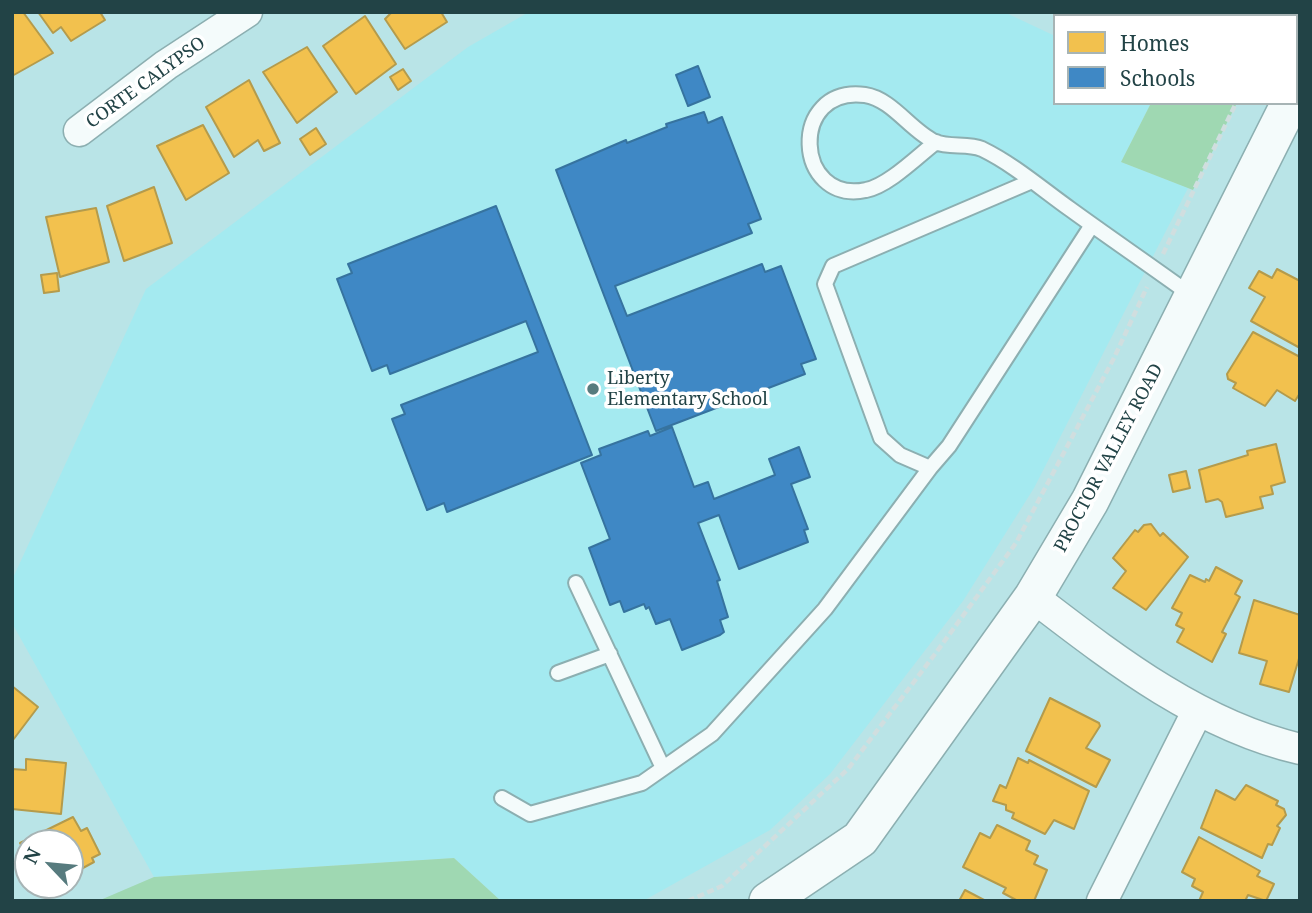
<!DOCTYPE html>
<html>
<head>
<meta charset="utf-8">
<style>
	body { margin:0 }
	#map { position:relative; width:1312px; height:913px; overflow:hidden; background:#b9e4e7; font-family:"Noto Serif",serif }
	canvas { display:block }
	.frame { position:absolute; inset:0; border:14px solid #224346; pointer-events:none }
	.legend { position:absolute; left:1053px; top:14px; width:245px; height:91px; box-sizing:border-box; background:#fff; border:2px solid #a7b4b5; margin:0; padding:9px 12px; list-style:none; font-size:21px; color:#224346 }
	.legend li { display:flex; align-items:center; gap:14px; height:35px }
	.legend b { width:35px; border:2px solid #a7b4b5 }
	.north { position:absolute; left:14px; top:829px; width:70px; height:70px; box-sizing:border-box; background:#fff; border:2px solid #a7b4b5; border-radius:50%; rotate:296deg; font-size:19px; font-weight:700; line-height:28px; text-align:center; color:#224346 }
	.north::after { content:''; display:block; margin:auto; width:24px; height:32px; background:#577b7e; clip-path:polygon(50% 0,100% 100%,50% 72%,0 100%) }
</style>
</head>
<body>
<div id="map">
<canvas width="1312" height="913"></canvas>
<div class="frame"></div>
<ul class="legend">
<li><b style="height:19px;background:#f2c14e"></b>Homes</li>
<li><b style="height:19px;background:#3f88c5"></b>Schools</li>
</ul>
<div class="north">N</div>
</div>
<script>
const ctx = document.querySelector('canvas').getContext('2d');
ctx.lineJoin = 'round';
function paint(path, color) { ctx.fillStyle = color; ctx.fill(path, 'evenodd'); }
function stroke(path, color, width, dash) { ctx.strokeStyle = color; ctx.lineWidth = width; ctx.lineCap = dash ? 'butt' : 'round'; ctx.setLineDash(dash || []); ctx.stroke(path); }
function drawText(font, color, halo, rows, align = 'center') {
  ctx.font = font + ' "Noto Serif",serif'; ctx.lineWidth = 7; ctx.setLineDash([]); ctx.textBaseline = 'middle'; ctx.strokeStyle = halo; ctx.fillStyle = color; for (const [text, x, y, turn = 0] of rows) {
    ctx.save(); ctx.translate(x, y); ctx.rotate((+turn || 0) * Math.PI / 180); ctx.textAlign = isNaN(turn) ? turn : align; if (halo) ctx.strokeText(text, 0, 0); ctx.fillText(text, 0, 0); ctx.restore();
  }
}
const built = new Path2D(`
	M529 12H1004L1055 36V103H1151L1121 162 1188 188 1034 488 963 601 830 774 770 830 643 901H501L454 858 154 877 12 623V580L146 289 468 47Z`);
const green = new Path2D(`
	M1151 103H1237L1193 190 1121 162Z
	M454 858 501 901H98L154 877Z`);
const homes = new Path2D(`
	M12 12H23L53 53 12 76Z
	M38 12H100L105 20 71 41 61 27 53 33Z
	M441 12 447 22 405 49 385 19 392 12Z
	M1117 12H1163L1161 16H1115Z
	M365 16 396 64 356 94 323 46Z
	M307 47 337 92 297 123 263 72Z
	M403 69 411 81 398 90 390 77Z
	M249 80 280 143 264 151 258 140 234 157 206 107Z
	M203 125 229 173 186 200 157 146Z
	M316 128 326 144 310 155 300 139Z
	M154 187 172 243 124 261 107 206Z
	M96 208 109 262 60 277 46 217Z
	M1277 269 1300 281V348L1251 321 1265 297 1249 288 1259 271 1272 278Z
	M57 273 59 291 44 293 41 275Z
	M1253 332 1300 357V393L1295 401 1277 390 1265 406 1233 388 1236 383 1228 379 1227 374Z
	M1276 444 1285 482 1271 486 1273 494 1260 497 1263 508 1226 517 1222 502 1218 499 1206 502 1199 470 1248 455 1247 451Z
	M1186 471 1190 488 1173 492 1169 475Z
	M1151 524 1160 536 1163 533 1188 557 1146 610 1113 588 1126 571 1113 558 1135 530 1138 532 1144 525Z
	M1216 567 1242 581 1235 594 1240 597 1222 632 1226 634 1212 662 1177 642 1184 629 1176 625 1182 613 1172 608 1190 575 1205 582 1206 579 1209 581Z
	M1254 600 1300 615V655L1289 692 1260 684 1267 661 1239 653Z
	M12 686 38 707 13 740 12 739Z
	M1050 698 1099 723 1100 726 1086 748 1110 760 1096 787 1026 751Z
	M1018 758 1028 763 1029 760 1089 791 1074 829 1054 820 1045 834 1012 818 1014 813 1006 810V805L993 801 1000 785 1006 788Z
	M26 759 66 763 61 814 12 809V769L26 770Z
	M1246 785 1278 801 1276 805 1284 809 1286 815 1277 826 1280 828 1272 845 1268 844 1262 858 1201 828 1216 790 1235 800Z
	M73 817 81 831 87 828 100 854 92 858 94 862 70 875V843H28V857L20 843Z
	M997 825 1030 841 1026 850 1038 856 1034 864 1047 870 1034 901H1018L1003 893 1006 888 963 867 980 833 990 838Z
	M1199 837 1260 871 1257 876 1274 884 1266 901 1248 895 1245 901H1199L1203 892 1192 886 1195 879 1182 872Z
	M965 890 986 901H959Z`);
const schools = new Path2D(`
	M698 66 710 97 688 106 676 75Z
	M704 112 708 123 722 117 761 219 748 224 752 233 615 286 627 316 762 264 765 272 781 266 816 359 801 364 805 374 656 431 556 170 626 140 627 143 667 127 666 124Z
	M496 206 592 455 447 512 444 503 427 510 392 419 405 414 401 405 538 352 526 321 390 374 387 365 372 371 337 279 352 273 348 264Z
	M672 427 694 487 708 482 714 499 775 475 769 459 799 447 810 477 791 484 808 529 804 530 808 542 739 569 719 515 698 523 720 580 717 581 728 617 720 620 724 632 720 635 682 650 670 619 656 624 649 607 646 609 644 604 624 612 620 601 610 605 589 548 610 539 581 463 601 455 599 449 648 431 650 436Z`);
const path = new Path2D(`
	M1279 16 1281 12
	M1163 254 1236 103
	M688 901 722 886 848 769 935 654 1016 543 1114 358 1147 287`);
const service = new Path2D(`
	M936 142C918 156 888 186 866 190 794 205 788 85 865 95 892 99 911 131 935 142 949 148 968 143 982 149 1013 164 1042 189 1070 209 1110 238 1151 266 1191 295
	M1032 181 833 266 825 284 881 438 900 455 930 468 949 446 1092 225
	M576 583 663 768
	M558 673 610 654
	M502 798 530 814 642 783 712 734 825 609 930 468`);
const minor = new Path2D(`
	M79 131 166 65 247 12
	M1033 597C1114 659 1198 725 1300 749
	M1102 901 1197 712`);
const tertiary = new Path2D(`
	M768 901 860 839 1033 597 1090 501 1290 103`);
const markers = [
	[593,389,7,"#577b7e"]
];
const streetNames = [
	["CORTE CALYPSO",146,83,-36],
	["PROCTOR VALLEY ROAD",1109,458,-62]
];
const poiNames = [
	["Liberty",607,379],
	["Elementary School",607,400]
];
paint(built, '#a4eaf0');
paint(green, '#9fd8b2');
paint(homes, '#f2c14e');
stroke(homes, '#b49b4c', 2);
paint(schools, '#3f88c5');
stroke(schools, '#36739f', 2);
stroke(service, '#8cafb1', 18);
stroke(minor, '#8cafb1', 33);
stroke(tertiary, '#8cafb1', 40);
stroke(path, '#d0dedf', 4.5, [7, 3.5]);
stroke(service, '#f4fbfb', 14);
stroke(minor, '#f4fbfb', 30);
stroke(tertiary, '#f4fbfb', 37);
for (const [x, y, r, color] of markers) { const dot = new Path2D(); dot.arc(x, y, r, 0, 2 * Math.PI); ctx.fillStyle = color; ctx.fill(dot); stroke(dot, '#fff', 2.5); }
drawText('18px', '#224346', '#fff', streetNames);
drawText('18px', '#224346', '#fff', poiNames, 'left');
</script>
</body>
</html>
